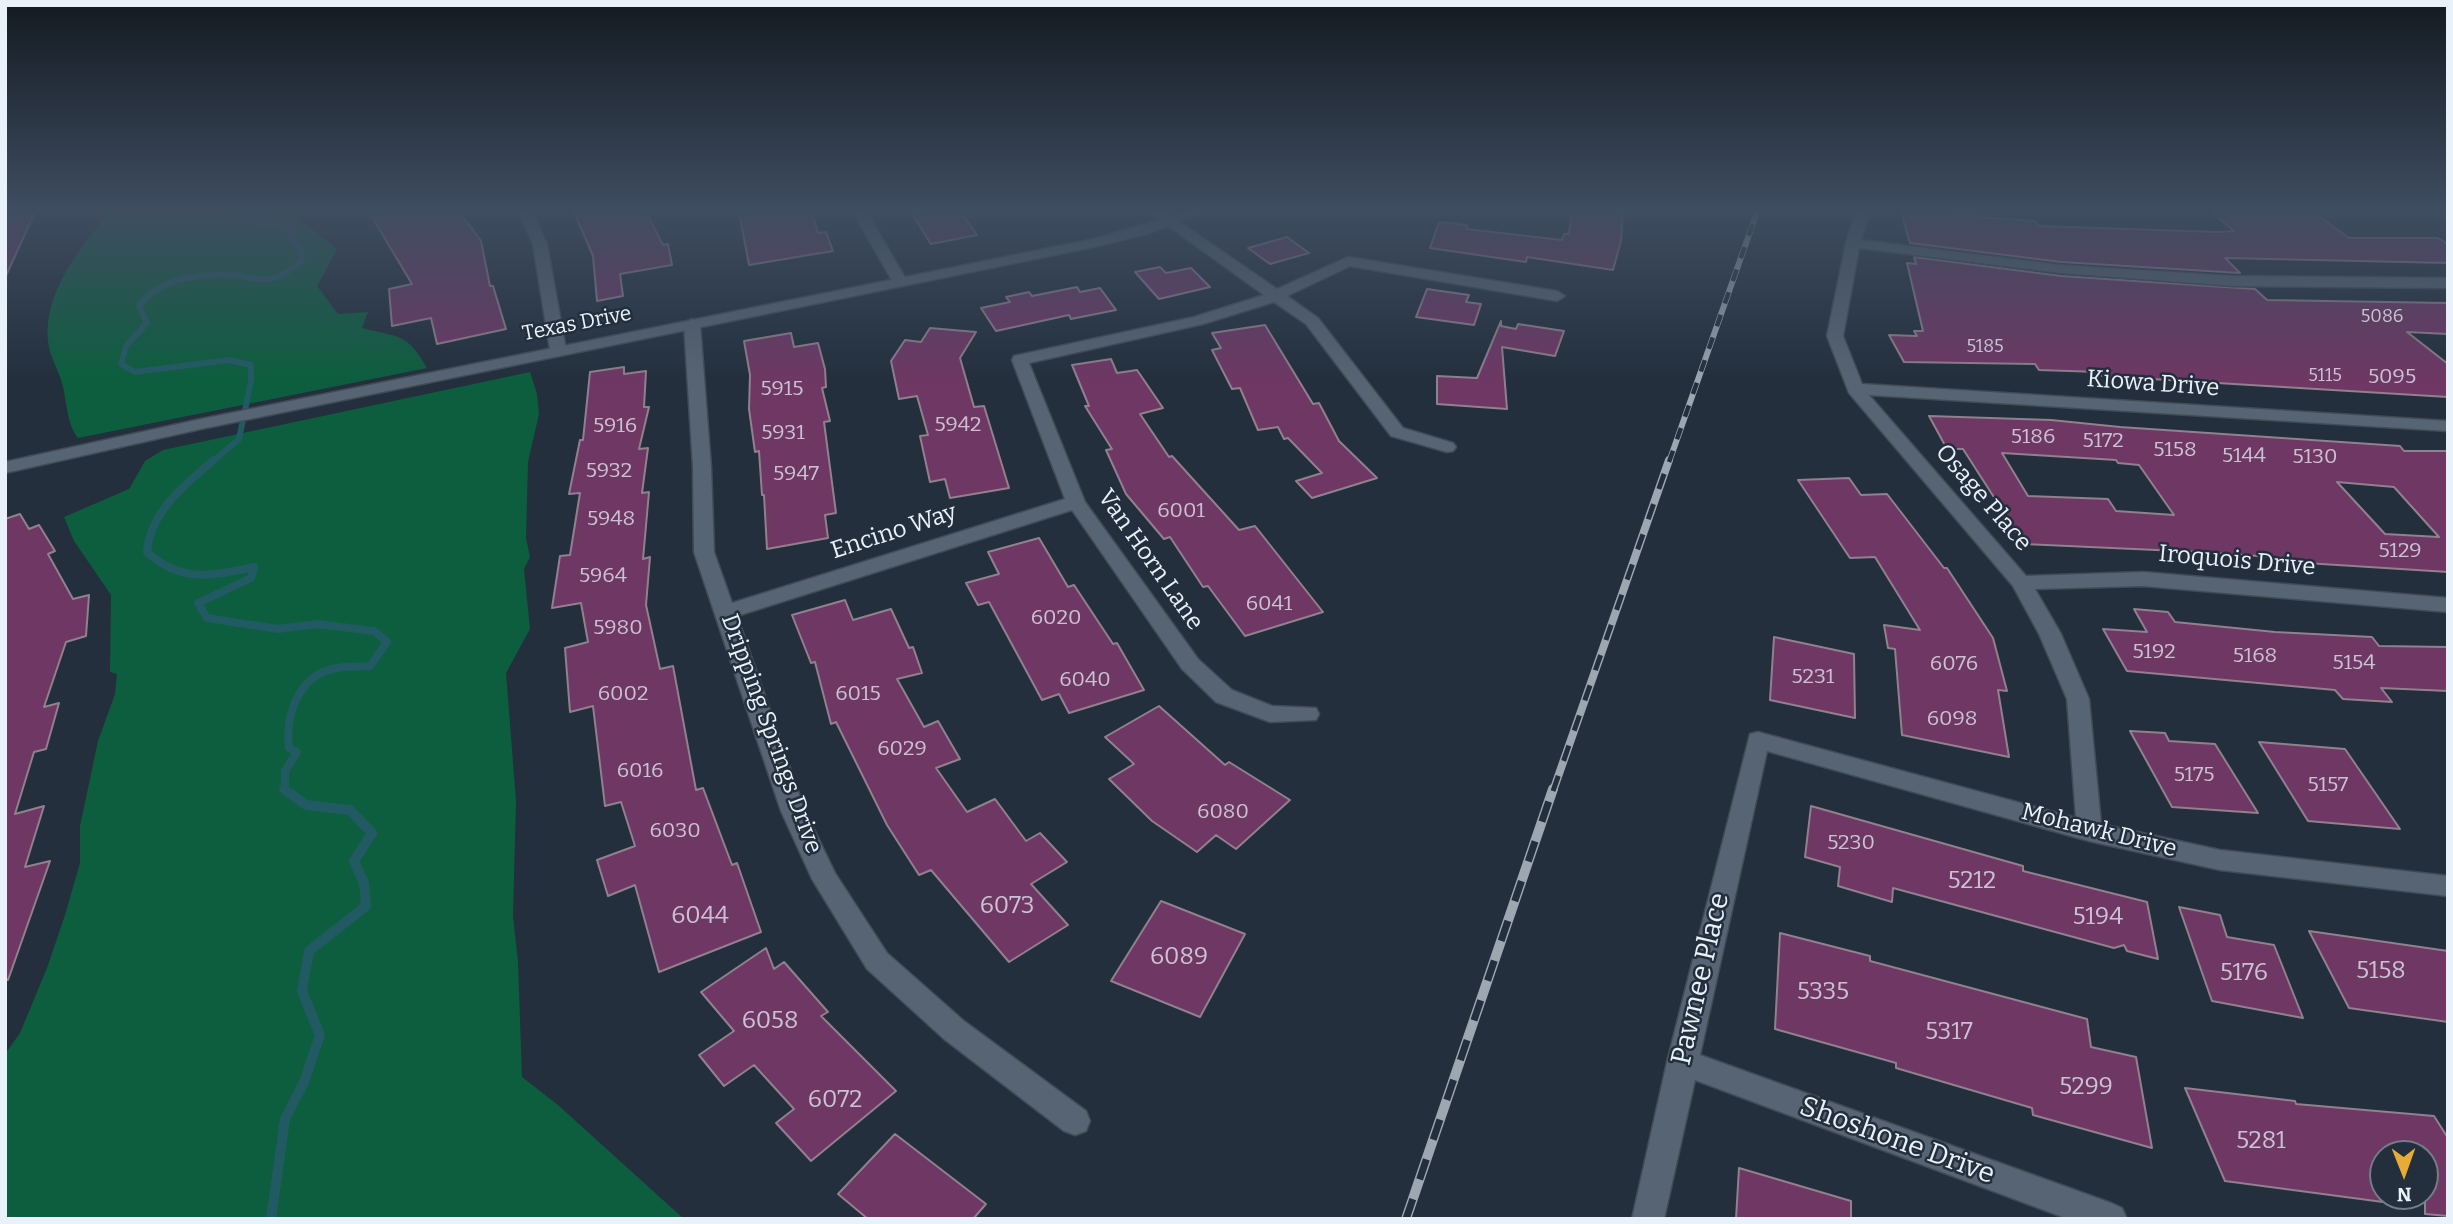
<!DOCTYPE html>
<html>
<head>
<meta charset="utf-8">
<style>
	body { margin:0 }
	#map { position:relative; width:2453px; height:1224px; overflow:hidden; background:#232f3c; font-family:Bitter,serif }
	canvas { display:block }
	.frame { position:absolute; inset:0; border:7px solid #e9f1fa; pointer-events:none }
	.north { position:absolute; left:2369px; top:1140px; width:70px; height:70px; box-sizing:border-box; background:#232f3c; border:2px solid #727d88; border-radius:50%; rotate:179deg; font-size:19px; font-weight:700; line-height:28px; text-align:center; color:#e9f1fa }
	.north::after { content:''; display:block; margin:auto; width:24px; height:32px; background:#e7ac37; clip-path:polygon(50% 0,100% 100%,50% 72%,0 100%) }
</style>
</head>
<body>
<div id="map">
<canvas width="2453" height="1224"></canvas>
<div class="frame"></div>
<div class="north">N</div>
</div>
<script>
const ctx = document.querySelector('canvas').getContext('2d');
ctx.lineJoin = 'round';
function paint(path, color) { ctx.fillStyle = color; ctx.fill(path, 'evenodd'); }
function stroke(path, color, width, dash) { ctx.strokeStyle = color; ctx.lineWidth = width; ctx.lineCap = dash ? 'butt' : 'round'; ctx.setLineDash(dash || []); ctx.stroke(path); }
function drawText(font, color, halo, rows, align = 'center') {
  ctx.font = font + ' Bitter,serif'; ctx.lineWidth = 5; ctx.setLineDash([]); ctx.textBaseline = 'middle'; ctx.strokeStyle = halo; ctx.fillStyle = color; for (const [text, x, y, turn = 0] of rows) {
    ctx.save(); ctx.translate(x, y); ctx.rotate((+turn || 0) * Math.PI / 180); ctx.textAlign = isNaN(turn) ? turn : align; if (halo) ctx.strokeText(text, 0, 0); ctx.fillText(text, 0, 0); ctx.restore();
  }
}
const green = new Path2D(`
	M109 212 293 214 337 249 317 286 338 314 368 312 362 328C399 338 407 332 427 368L78 438C67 424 67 404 63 387 60 372 49 356 48 341 43 292 81 248 109 212Z
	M530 372 537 394 539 414 528 462 526 538 530 557 524 569 530 629 506 673 516 801 513 916 518 962 522 1077 558 1105 684 1219H5V1054L20 1033 47 968 65 915 80 863V826L98 741 115 694 117 674 110 672 111 595 74 541 64 517 129 489 145 461 163 450Z`);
const streamFar2 = new Path2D(`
	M212 462 239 439 251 381V365L229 360 135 372 121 364 126 346 147 323 139 306C163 275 204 273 241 276 250 277 259 280 268 279 281 278 292 269 302 261L301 250 289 236V230L245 219 232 212`);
const streamFar1 = new Path2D(`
	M214 460C185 484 150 512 147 552 181 583 212 576 254 567L251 578 198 603 207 618 278 629 317 624 374 631 387 642 370 666C357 667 344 666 332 669 297 678 285 717 289 748L297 752 285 771V791`);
const stream = new Path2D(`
	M271 1219 285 1119 304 1082 320 1035 302 991 309 951 366 906 364 883 354 861 372 833 350 810 306 805 284 789`);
const building = new Path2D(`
	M5 212H35L5 278Z
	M369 212H460L481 241 490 286H493L506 329 437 344 431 318 392 326 389 289 412 284Z
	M574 212H646L663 245 668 244 672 265 620 274 623 296 597 301 593 256Z
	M739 212H812L818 233 826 232 833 251 749 265Z
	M911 212H961L977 235 931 244Z
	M1572 212H1623L1621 241 1613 270 1527 257 1526 262 1430 248 1439 222 1467 225 1466 229 1562 240 1564 234H1569Z
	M1901 212 1977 213 1978 217 2035 221 2038 226 2217 232 2234 231 2211 212H2313L2349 238H2438L2448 244V263L2225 258 2240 273 2061 262 1910 243Z
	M1287 237 1309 253 1270 264 1248 248Z
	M1914 257 2061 276 2255 289 2267 300 2448 303V334L2407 332 2448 364V397L2102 376 2099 372 2039 370 2035 364 1904 362 1889 335 1917 336 1914 331H1923L1907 263 1916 264Z
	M1160 267 1166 273 1191 268 1210 287 1159 299 1135 272Z
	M1077 287 1080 292 1100 288 1116 310 1071 319 1069 315 996 331 981 308 1010 302 1006 297 1029 292 1032 296Z
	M1427 289 1469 295 1466 302 1481 304 1474 325 1416 317Z
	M1501 321V326L1516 329 1518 324 1564 331 1555 356 1502 347 1507 409 1437 404V376L1477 378Z
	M1265 325 1313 404 1319 403 1339 441 1377 478 1312 498 1296 481 1322 473 1288 438 1284 439 1278 427 1258 430 1240 388 1232 389 1212 350 1221 348 1212 333Z
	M930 328 976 332 960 358 974 407 984 406 1009 488 950 498 945 479 930 482 920 436 928 435 917 396 899 399 891 361 905 340 921 342Z
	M791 333 794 347 818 343 825 369 826 387 822 388 830 421 824 422 836 513 825 515 828 538 767 549 764 495H762L759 451 755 452 749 409 750 375 744 341Z
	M1111 359 1117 373 1137 370 1163 408 1140 414 1169 457 1172 456 1239 530 1255 526 1323 612 1245 636 1208 586 1203 587 1170 537 1164 539 1126 494 1106 450 1112 449 1085 406H1089L1072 365Z
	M624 367V374L646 371 644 407H649L639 449 648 448 642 493 649 492 643 559 650 557 646 605 660 669 673 666 696 790 703 788 732 865 737 863 761 932 659 972 635 885 608 896 597 860 635 846 621 802 605 806 593 706 570 712 565 648 588 642 581 603 552 608 560 556 570 555 580 493 569 494 580 440H583L590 372Z
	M1929 416 2051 420 2120 427 2400 446 2404 451H2448V572L2290 562 2287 558 2200 552 2024 544 1963 449H1947ZM2002 453 2116 460 2118 463 2139 465 2174 515 2116 511 2108 499 2028 496ZM2337 482 2394 487 2439 537 2385 534Z
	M1849 478 1861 495 1887 494 1944 568H1947L1993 638 2007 691 1998 690 2009 757 1902 735 1895 649 1888 648 1884 625 1920 630 1875 557 1850 558 1798 480Z
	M20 514 29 529 39 525 55 551 48 554 73 599 89 595 86 636 66 642 44 707 59 703 46 749 34 752 15 814 44 806 25 867 50 861 8 980 5 979V519Z
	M1039 538 1068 587 1074 585 1113 644 1117 643 1144 690 1069 713 1059 694 1042 700 989 602 978 605 966 583 999 574 988 552Z
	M845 600 853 620 891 609 909 648 913 647 922 673 897 679 924 727 938 721 960 759 936 768 967 812 995 799 1026 841 1040 833 1067 862 1031 884 1068 925 1009 962 931 870 919 875 887 825 836 722 831 724 815 662 811 663 792 615Z
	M2134 609 2168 612 2175 622 2275 632 2372 637 2379 646 2448 647V691L2381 688 2392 702 2343 699 2335 690 2127 671 2103 629 2147 632Z
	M1774 637 1854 654 1855 718 1770 700Z
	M1159 706 1225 765 1229 762 1290 800 1236 849 1216 835 1197 852 1152 821 1109 779 1134 764 1105 737Z
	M2130 731 2165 733 2169 741 2215 744 2258 813 2172 807Z
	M2259 742 2345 749 2400 829 2308 821Z
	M1811 806 2023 866V871L2147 902 2158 959 2127 951 2124 945 2114 948 1893 888 1892 902 1838 886 1840 867 1805 857Z
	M1161 901 1245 934 1200 1017 1111 981Z
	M2179 907 2220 915 2227 937 2274 945 2303 1018 2212 1001Z
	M2309 931 2448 951V1022L2349 1008Z
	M1780 933 1870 956V961L2087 1019 2091 1047 2136 1057 2152 1148 2033 1115 2032 1108 1896 1068V1063L1775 1029Z
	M766 948 774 969 784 962 828 1012 821 1016 896 1091 811 1161 776 1123 794 1109 754 1065 724 1086 699 1055 734 1031 701 992Z
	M2185 1088 2295 1101 2296 1104 2434 1116 2448 1138V1216L2425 1214V1154H2383V1202L2225 1181Z
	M895 1134 986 1204 973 1219H868L838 1194Z
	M1739 1168 1851 1201V1219H1736Z`);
const street = new Path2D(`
	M518 212H532L547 244 566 350 564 353H552L550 350 533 244Z
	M853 212H867L907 281 904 284H894Z
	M1149 212H1165L1277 289 1348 257 1557 291 1565 296 1557 301 1350 266 1287 296 1318 318 1403 428 1453 443 1456 447 1453 451 1447 452 1391 436 1306 324 1274 302 1203 324 1029 363 1085 502 1198 659 1232 690 1272 706 1316 708 1319 714 1316 720 1270 722 1216 702 1182 669 1072 510 737 616 805 811 835 873 887 953 964 1021 1086 1111 1090 1121 1086 1131 1075 1135 1064 1131 944 1039 867 969 812 879 781 811 694 552 693 467 684 324 692 319 700 324 711 467 714 552 732 603 1065 499 1012 360 1014 356 1194 317 1264 295Z
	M1856 212H1870L1861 240 2061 265 2233 276 2448 278V288L2233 286 2061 273 1859 248 1843 336 1862 384 2448 421V431L1869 395 2026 576 2143 572 2448 598V612L2143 586 2035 589 2061 634 2089 699 2101 824 2220 850 2448 876V896L2220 870 2089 841 1767 751 1700 1055 2111 1203 2122 1208 2127 1219H2068L1695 1080 1664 1219H1632L1667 1062 1750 734 1758 732 2076 818 2067 699 2039 634 2013 586 1849 393 1827 336 1846 243Z`);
const secondary = new Path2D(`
	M1185 212H1205L1147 234 1094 247 201 429 5 473V462L201 419 1094 239Z`);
const railFar2 = new Path2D(`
	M1669 462 1757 212`);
const railFar1 = new Path2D(`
	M1553 791 1669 460`);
const rail = new Path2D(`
	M1406 1219 1553 789`);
const farNumbernames = [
	["5086",2382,317],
	["5185",1985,347],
	["5115",2325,376]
];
const farStreetnames = [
	["Texas Drive",577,324,-11]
];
const numberNames = [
	["5095",2392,377],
	["5915",782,389],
	["5942",958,425],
	["5916",615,426],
	["5931",783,433],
	["5186",2033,437],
	["5172",2103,441],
	["5158",2175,450],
	["5144",2244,456],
	["5130",2315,457],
	["5932",609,471],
	["5947",796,474],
	["6001",1181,511],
	["5948",611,519],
	["5129",2400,551],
	["5964",603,576],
	["6041",1269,604],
	["6020",1056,618],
	["5980",618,628],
	["5192",2154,652],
	["5168",2255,656],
	["5154",2354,663],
	["6076",1954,664],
	["5231",1813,677],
	["6040",1085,680],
	["6002",623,694],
	["6015",858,694],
	["6098",1952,719],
	["6029",902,749],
	["6016",640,771],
	["5175",2194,775],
	["5157",2328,785],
	["6080",1223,812],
	["6030",675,831],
	["5230",1851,843]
];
const streetNames = [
	["Kiowa Drive",2153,384,4],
	["Osage Place",1983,498,49],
	["Encino Way",894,532,-18],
	["Van Horn Lane",1150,560,55],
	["Iroquois Drive",2237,561,5],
	["Dripping Springs Drive",771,734,70],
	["Mohawk Drive",2099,831,14]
];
const nearNumbernames = [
	["5212",1972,881],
	["6073",1007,906],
	["6044",700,916],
	["5194",2098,917],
	["6089",1179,957],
	["5158",2381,971],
	["5176",2244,973],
	["5335",1823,992],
	["6058",770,1021],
	["5317",1949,1032],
	["5299",2086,1087],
	["6072",835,1100],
	["5281",2261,1141]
];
const nearStreetnames = [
	["Pawnee Place",1701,979,-77],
	["Shoshone Drive",1897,1141,20]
];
paint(green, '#0c5e3e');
stroke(streamFar2, '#225a63', 6);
stroke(streamFar1, '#225a63', 8);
stroke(stream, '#225a63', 10);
paint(building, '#6e3764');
stroke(building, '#91808d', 2);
stroke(street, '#414b56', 3);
stroke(secondary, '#414b56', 3);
paint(street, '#576473');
paint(secondary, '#576473');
stroke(railFar2, '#9da7b1', 6);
stroke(railFar1, '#9da7b1', 8);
stroke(rail, '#9da7b1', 10);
stroke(railFar2, '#232f3c', 4.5, [12]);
stroke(railFar1, '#232f3c', 5, [16]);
stroke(rail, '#232f3c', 7, [21]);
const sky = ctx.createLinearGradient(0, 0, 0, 383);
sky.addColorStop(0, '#131a21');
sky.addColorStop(0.55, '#3f4d61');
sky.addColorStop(1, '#3f4d6100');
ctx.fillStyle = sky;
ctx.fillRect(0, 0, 2453, 383);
drawText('18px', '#cac2d4', null, farNumbernames);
drawText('21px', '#e9f1fa', '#232f3c', farStreetnames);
drawText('21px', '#cac2d4', null, numberNames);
drawText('24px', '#e9f1fa', '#232f3c', streetNames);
drawText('24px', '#cac2d4', null, nearNumbernames);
drawText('28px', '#e9f1fa', '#232f3c', nearStreetnames);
</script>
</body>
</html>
